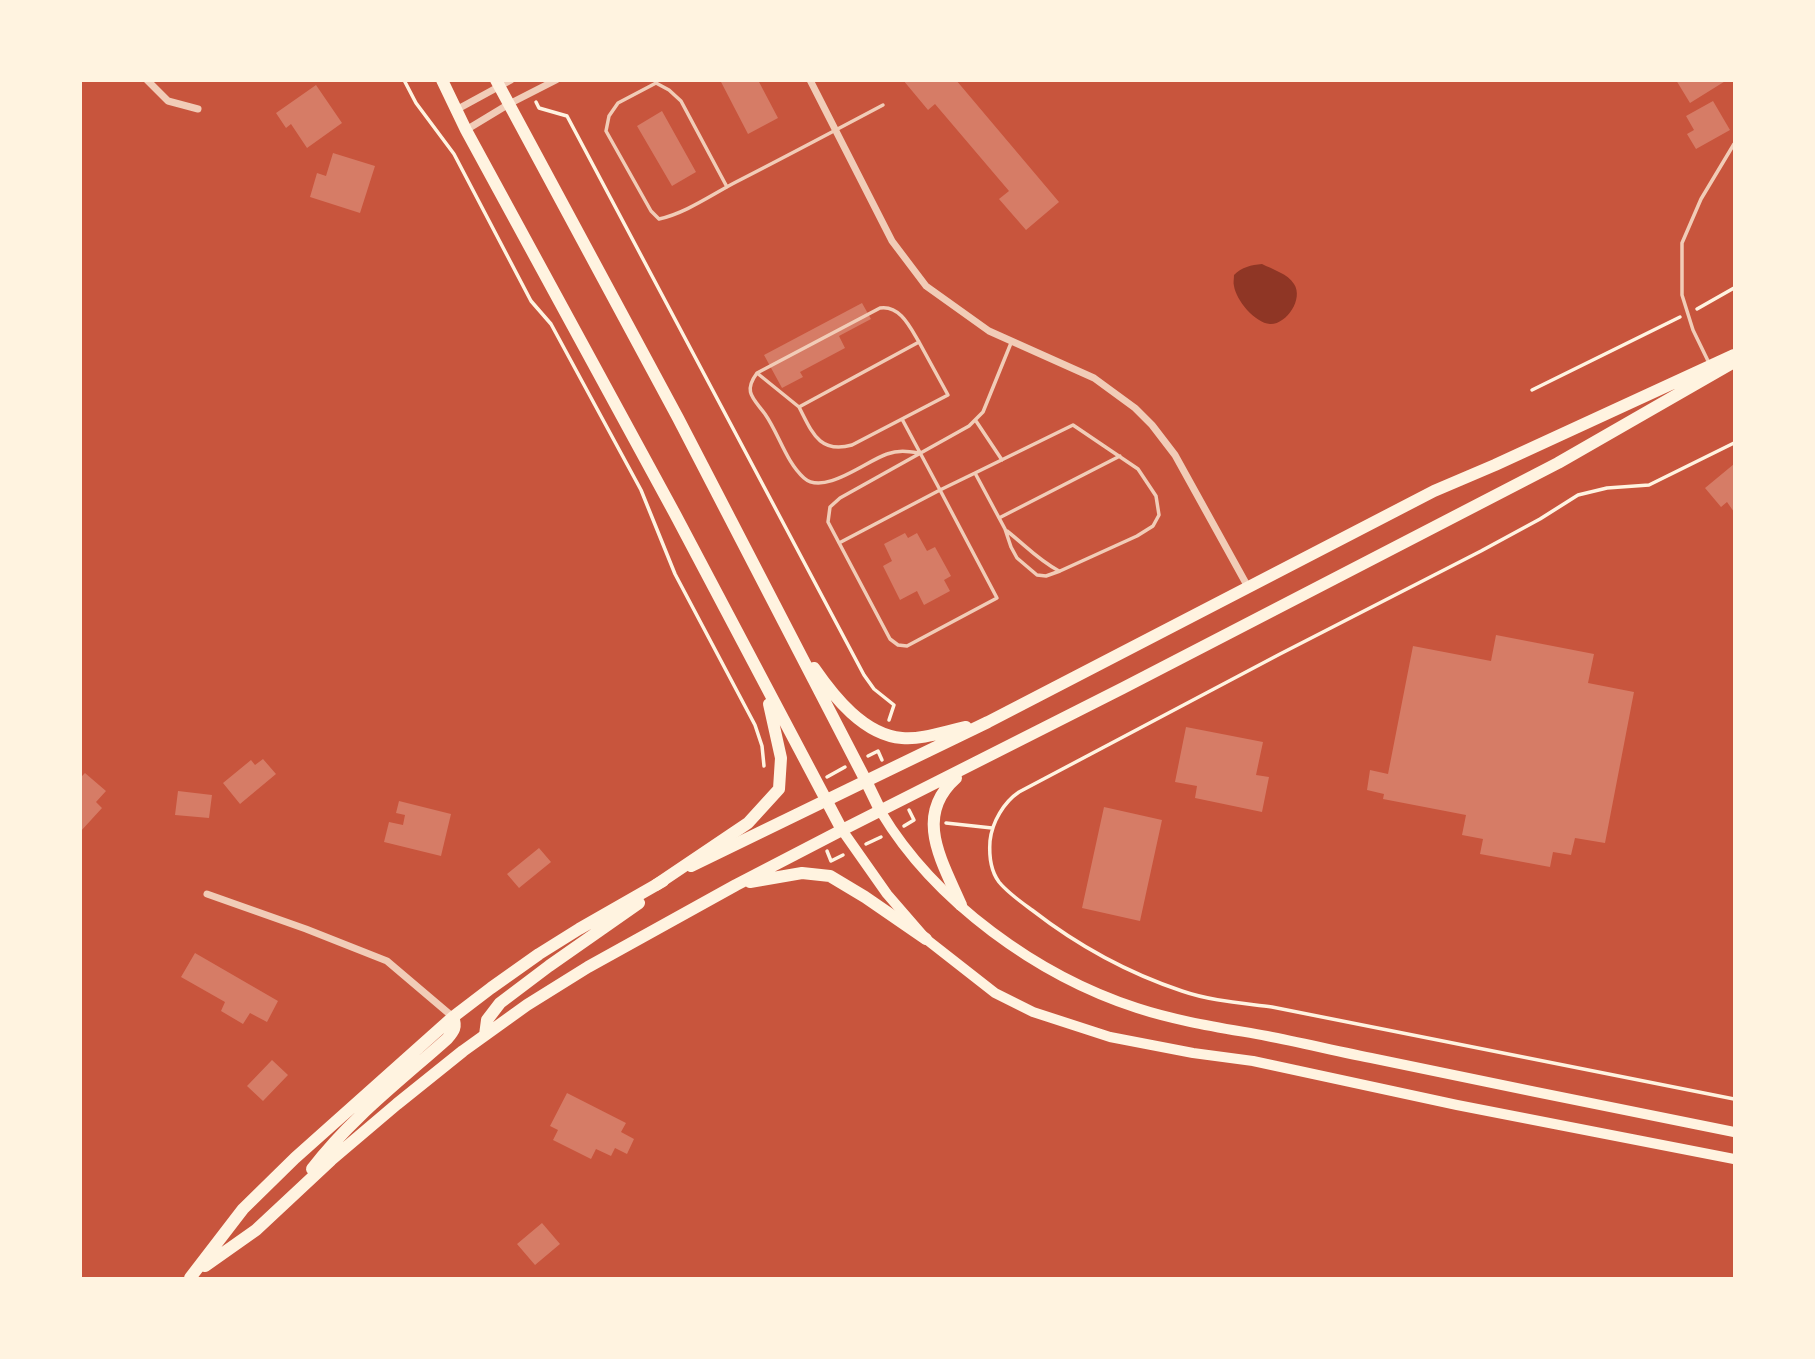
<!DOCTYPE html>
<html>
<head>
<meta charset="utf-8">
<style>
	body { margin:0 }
	#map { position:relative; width:1815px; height:1359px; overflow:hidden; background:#c8553d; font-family:"Alegreya Sans",sans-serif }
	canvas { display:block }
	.frame { position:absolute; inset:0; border:82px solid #fff3e0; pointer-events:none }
</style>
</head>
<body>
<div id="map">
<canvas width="1815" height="1359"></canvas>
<div class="frame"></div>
</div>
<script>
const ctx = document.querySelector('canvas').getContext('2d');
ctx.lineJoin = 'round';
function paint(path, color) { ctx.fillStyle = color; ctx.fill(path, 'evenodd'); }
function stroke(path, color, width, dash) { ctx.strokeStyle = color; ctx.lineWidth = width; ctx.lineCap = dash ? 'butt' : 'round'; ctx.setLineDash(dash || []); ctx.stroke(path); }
const water = new Path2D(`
	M1262 264C1272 269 1288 274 1294 284 1304 299 1286 325 1270 324 1255 323 1236 300 1234 286 1233 283 1234 279 1234 275 1242 267 1251 265 1262 264Z`);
const building = new Path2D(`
	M720 80H758L778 118 748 134Z
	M903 80H956L1059 202 1026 230 999 199 1009 191 935 104 928 110Z
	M1676 80H1727L1690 103Z
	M316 85 342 123 307 148 291 124 286 128 276 113Z
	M1713 101 1730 130 1696 149 1687 134 1694 130 1686 116Z
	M662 111 696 172 672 186 637 126Z
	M333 153 375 166 360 213 310 197 317 173 326 176Z
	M862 303 871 319 839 336 845 348 800 372 803 377 782 388 764 355Z
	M1734 464V512L1727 502 1721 507 1705 488Z
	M905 533 908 538 917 533 927 551 935 547 951 576 944 580 950 591 924 605 917 591 900 600 883 566 892 561 884 544Z
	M1496 635 1594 654 1588 683 1634 692 1605 843 1575 838 1571 855 1553 852 1550 867 1480 854 1483 839 1462 835 1466 815 1383 799 1384 794 1367 790 1370 770 1388 774 1413 646 1491 661Z
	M1186 727 1263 742 1256 775 1269 777 1262 812 1195 798 1197 786 1175 782Z
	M263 759 276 774 240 804 223 783 251 760 255 765Z
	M85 773 106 791 96 802 102 808 80 832V778Z
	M178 791 212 795 209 818 175 815Z
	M399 801 451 814 441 856 384 842 389 822 403 825 405 815 396 813Z
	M1104 807 1162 820 1140 921 1082 908Z
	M539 848 551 862 519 888 507 874Z
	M195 953 278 1001 267 1022 250 1013 243 1024 221 1011 225 1002 181 977Z
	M272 1060 288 1075 263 1101 247 1086Z
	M567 1093 626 1123 621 1132 634 1139 627 1154 615 1148 611 1156 596 1149 591 1159 553 1140 558 1130 550 1126Z
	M542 1223 560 1244 535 1265 517 1244Z`);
const path = new Path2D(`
	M404 80 416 103 454 154 531 301 551 324 641 490 675 574 755 725 762 746 764 766
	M536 102 539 108 567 116 864 675 874 689 894 705 889 720
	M1697 309 1734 288
	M1532 390 1680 317
	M1734 443 1649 485 1607 488 1578 495 1540 519 1481 551 1280 654 1019 792C1004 802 992 822 990 841 989 855 990 870 999 882 1008 893 1021 902 1032 910 1077 945 1128 973 1182 991 1211 1001 1242 1003 1272 1007L1734 1099
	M868 756 878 751 882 760
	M827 777 845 767
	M946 823 992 828
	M904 826 914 820 909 810
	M866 844 881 837
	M827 851 831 861 843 855`);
const service = new Path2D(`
	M727 187 681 101 669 90 656 83 618 103 609 116 606 131 651 211 659 219C686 213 711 195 736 182 785 157 834 131 883 105
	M919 342C910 327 900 305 880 308L757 373C743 392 753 398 765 414 779 434 786 462 804 478 824 496 866 461 887 454 898 450 907 451 919 453
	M919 342 948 395 852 445C819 454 812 432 799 407Z
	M1710 365 1693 330 1682 295V243L1701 199 1734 144
	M757 373 799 407
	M902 419 940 490 975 473
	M976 421 1002 460
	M1073 425 1138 469 1156 496 1159 515 1153 526 1137 536 1060 571 1046 576 1037 575 1017 558 1011 547 1005 529 975 473Z
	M999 518 1120 456
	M1007 531C1025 545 1038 560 1059 571
	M839 543 940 490 997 598 907 646 898 645 890 639 828 522 830 507 840 498 969 426 983 412 1011 343`);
const minor = new Path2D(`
	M147 80 168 101 198 109
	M810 80 892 241 926 286 989 331 1094 378 1135 408 1152 425 1175 455 1248 587
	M456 110 511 80
	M466 130 509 104 556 80
	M207 894 306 929 387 961 453 1017`);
const secondary = new Path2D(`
	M881 812C935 902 1038 976 1137 1008 1180 1022 1223 1028 1267 1036 1303 1043 1340 1052 1376 1059 1495 1084 1615 1108 1734 1132
	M842 830 887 894 926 939 995 993 1033 1012 1110 1037 1193 1053 1253 1061 1457 1105 1734 1159`);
const primary = new Path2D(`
	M691 866 866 781 881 812
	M750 882 802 873 830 876 865 897 926 939
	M485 1035 487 1020 500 1003 549 966 639 903
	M312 1169C350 1119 401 1080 447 1039 454 1031 457 1027 453 1017
	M205 1266 256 1230 331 1160 397 1104 463 1051 527 1005 588 967 736 885 842 830
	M190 1278 243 1209 295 1158 453 1017 491 988 539 954 579 929 663 881`);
const trunk = new Path2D(`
	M442 80 466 130 675 514 842 830 1123 688 1558 463 1734 362
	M496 80 678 418 866 781 988 722 1434 491 1495 465 1734 355
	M814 668C834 697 864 735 902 738 922 740 946 731 966 727
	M956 778C913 816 942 861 961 905
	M656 885 748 823 779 789 781 758 769 704`);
paint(water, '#8f3625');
paint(building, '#d67c66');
stroke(path, '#fff3e0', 3.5);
stroke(service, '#f1ccb7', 3.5);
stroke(minor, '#f1ccb7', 7);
stroke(secondary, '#fff3e0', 10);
stroke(primary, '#fff3e0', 12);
stroke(trunk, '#fff3e0', 12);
</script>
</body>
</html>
